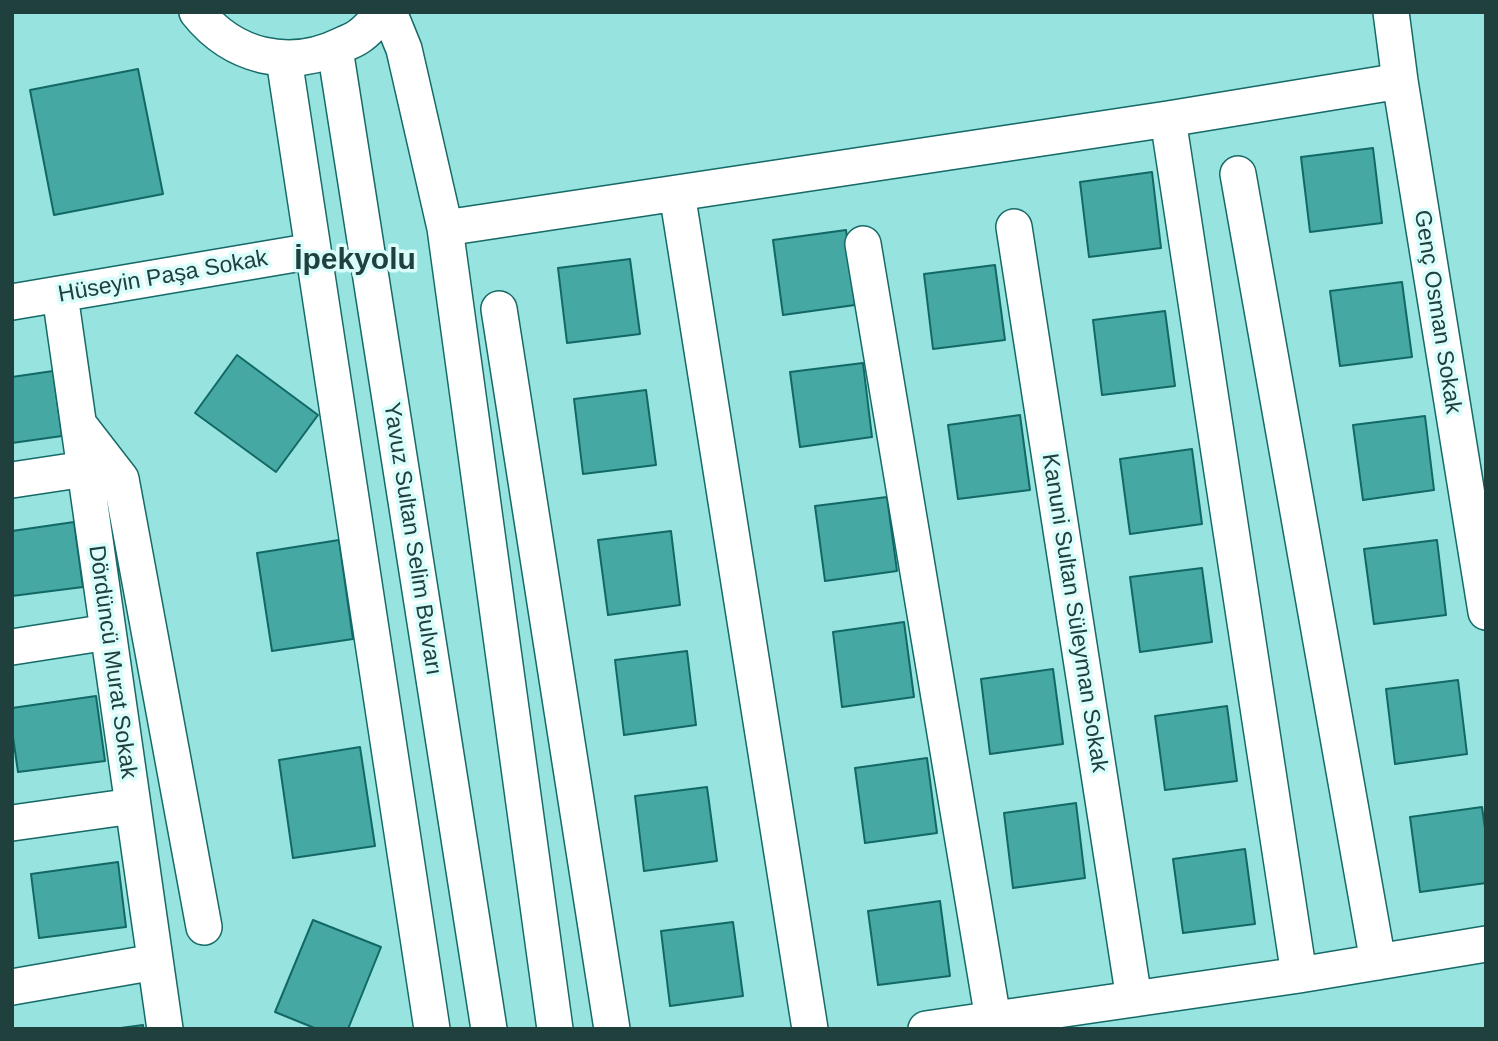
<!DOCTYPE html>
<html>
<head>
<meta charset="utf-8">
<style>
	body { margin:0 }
	#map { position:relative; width:1498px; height:1041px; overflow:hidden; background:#97e3df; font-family:Helvetica,sans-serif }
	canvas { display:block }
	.frame { position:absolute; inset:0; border:14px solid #20403e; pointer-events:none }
</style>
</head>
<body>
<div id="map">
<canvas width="1498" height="1041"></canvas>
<div class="frame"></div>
</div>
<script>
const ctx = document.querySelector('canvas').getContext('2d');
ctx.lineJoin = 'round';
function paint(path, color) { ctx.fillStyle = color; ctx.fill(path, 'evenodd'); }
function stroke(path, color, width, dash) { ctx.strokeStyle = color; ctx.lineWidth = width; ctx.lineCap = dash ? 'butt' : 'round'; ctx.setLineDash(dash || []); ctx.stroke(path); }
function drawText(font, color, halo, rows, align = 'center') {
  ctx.font = font + ' Helvetica,sans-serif'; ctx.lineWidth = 7; ctx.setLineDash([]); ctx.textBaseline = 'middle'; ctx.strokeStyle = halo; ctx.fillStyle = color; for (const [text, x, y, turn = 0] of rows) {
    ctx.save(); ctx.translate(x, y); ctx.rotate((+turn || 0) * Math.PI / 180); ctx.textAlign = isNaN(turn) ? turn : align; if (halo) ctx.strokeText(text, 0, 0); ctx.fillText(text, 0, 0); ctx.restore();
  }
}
const building = new Path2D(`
	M138 69 163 194 54 215 30 90Z
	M1373 148 1382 223 1310 232 1301 157Z
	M1152 172 1161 248 1089 257 1080 182Z
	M846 230 855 305 783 315 773 240Z
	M630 259 640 334 567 343 558 268Z
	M995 265 1005 340 933 349 924 274Z
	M1402 282 1412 357 1340 366 1330 291Z
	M1165 311 1175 386 1102 395 1093 320Z
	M237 355 318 415 276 472 195 413Z
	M863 363 872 437 800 447 790 372Z
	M53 371 62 436 12 443V377Z
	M646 390 656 465 583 474 574 399Z
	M1020 415 1030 490 958 499 948 425Z
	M1425 416 1434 490 1363 500 1353 425Z
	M1192 449 1202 524 1130 534 1120 459Z
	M887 497 897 571 825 581 815 506Z
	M74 522 83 587 12 596V531Z
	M671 531 680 605 608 615 598 540Z
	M339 540 353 639 272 651 257 553Z
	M1437 540 1446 615 1374 624 1364 549Z
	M1202 568 1212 642 1140 652 1130 577Z
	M904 622 914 697 842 707 833 632Z
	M687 651 696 725 624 735 615 660Z
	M1053 669 1063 744 990 754 981 679Z
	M1458 680 1467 754 1395 764 1386 689Z
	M96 696 105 761 18 772 12 730V708Z
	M1227 706 1237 781 1165 790 1155 716Z
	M360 747 375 846 293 858 279 760Z
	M927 758 937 833 865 843 855 768Z
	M707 787 717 861 644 871 635 796Z
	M1076 803 1085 878 1013 888 1004 813Z
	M1482 807 1486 835V883L1420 892 1410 817Z
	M1245 849 1255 924 1183 933 1173 859Z
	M118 862 126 927 39 938 31 874Z
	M940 901 950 976 878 985 868 911Z
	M313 920 381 947 348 1029H317L275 1012Z
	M733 922 743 996 670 1006 661 931Z
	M143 1025V1029H113Z`);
const minor = new Path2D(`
	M197 12C233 57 289 71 342 45 348 42 355 40 361 35 369 29 376 20 384 12
	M389 12 404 49 445 228 555 1029
	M1391 12 1400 81 1486 612
	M335 49 489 1029
	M284 59 432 1029
	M1168 119 1299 975
	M1238 174 1378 962
	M677 193 810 1029
	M1014 227 1134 999
	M445 228 1168 119 1400 81
	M863 244 993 1019
	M60 295 165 1029
	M12 302 313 251
	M499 309 612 1029
	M80 426 121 479 204 927
	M12 480 85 469
	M12 647 108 632
	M12 823 133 806
	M12 987 155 962
	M926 1029 1299 975 1486 944`);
const streetNames = [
	["Hüseyin Paşa Sokak",163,277,-10],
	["Genç Osman Sokak",1437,312,81],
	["Yavuz Sultan Selim Bulvarı",412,539,81],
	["Kanuni Sultan Süleyman Sokak",1074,613,81],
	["Dördüncü Murat Sokak",112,662,82]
];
const districtNames = [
	["İpekyolu",355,261]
];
paint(building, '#45a8a3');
stroke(building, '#126865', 2);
stroke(minor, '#166a67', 38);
stroke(minor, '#fff', 35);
drawText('23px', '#20403e', '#d8fdfa', streetNames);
drawText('bold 30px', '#20403e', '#d8fdfa', districtNames);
</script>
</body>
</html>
